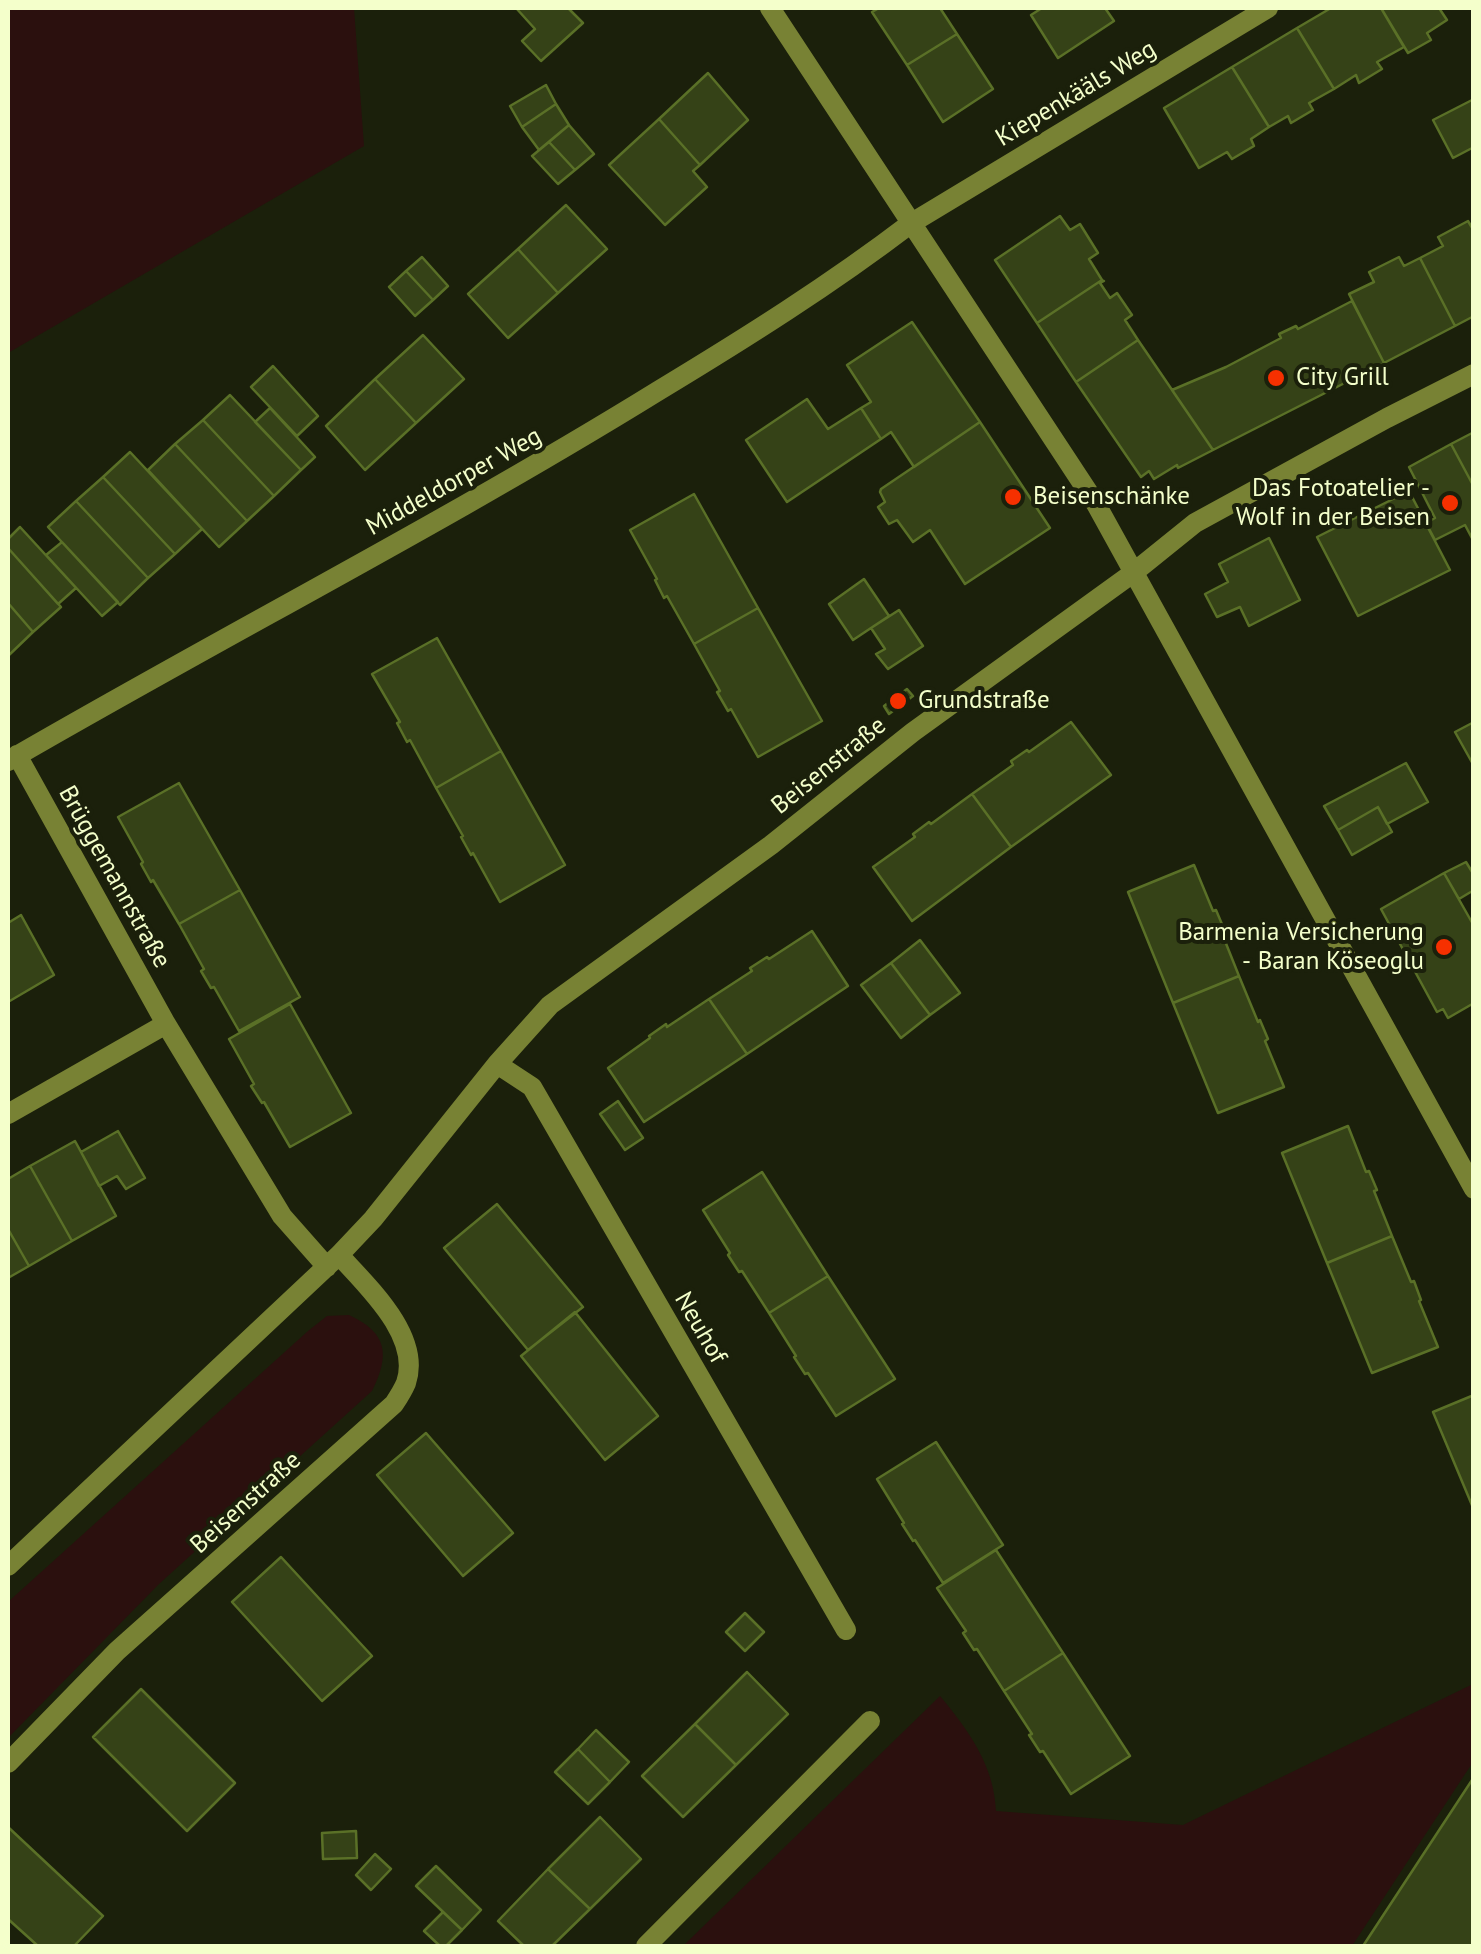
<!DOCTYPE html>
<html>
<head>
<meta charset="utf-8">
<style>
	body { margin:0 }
	#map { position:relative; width:1481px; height:1954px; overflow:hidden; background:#1b200b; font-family:"PT Sans",sans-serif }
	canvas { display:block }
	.frame { position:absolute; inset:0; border:10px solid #f4ffcb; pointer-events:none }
</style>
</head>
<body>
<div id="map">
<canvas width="1481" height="1954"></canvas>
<div class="frame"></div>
</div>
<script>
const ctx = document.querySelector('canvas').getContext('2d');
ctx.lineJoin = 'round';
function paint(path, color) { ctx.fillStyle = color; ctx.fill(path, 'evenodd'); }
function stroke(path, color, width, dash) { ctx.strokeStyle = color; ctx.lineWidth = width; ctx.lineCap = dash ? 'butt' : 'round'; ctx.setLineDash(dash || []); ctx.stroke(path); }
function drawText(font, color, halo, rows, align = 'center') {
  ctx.font = font + ' "PT Sans",sans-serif'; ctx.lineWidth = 8; ctx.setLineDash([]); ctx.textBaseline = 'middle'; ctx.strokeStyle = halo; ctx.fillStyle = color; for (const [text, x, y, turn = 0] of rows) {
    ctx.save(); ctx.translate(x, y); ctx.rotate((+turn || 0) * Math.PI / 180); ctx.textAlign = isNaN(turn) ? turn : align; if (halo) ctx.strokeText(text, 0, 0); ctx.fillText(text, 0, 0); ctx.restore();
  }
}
const green = new Path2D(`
	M8 8H354L364 146 8 353Z
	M349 1315C388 1333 390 1355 372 1391L159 1584 8 1738V1602L308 1331 327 1316Z
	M1473 1684V1762L1352 1946H683L940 1696C969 1731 994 1765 996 1811L1183 1825Z`);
const building = new Path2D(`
	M516 8H568L583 23 541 61 522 41 535 29Z
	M879 8H940L957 34 907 65 872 12Z
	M1042 8H1105L1114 21 1058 58 1031 15Z
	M1331 8H1381L1404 47 1377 62 1382 69 1359 83 1356 75 1334 89 1297 28Z
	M1381 8H1439L1447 20 1427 33 1431 40 1408 53Z
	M1297 28 1334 89 1309 103 1313 110 1291 123 1288 116 1269 127 1232 67Z
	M957 34 993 89 943 122 907 65Z
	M1232 67 1269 127 1251 139 1254 146 1232 159 1227 152 1199 168 1164 108Z
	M708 73 748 120 700 165 659 119Z
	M546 85 556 104 522 127 510 106Z
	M1474 99V147L1453 158 1433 120Z
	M556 104 569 125 539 150 522 127Z
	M659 119 700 165 693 171 707 187 665 225 609 165Z
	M569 125 594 154 575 170 549 142Z
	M549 142 575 170 558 184 532 156Z
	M566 205 607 249 558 293 518 249Z
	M1060 216 1070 230 1080 224 1098 253 1089 259 1102 280 1037 323 995 260Z
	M1468 221 1474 231V316L1455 326 1420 258 1443 246 1438 237Z
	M518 249 558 293 508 338 468 294Z
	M422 257 448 286 433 300 406 271Z
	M1399 257 1404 266 1420 258 1455 326 1384 363 1349 294 1374 282 1369 272Z
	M406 271 433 300 415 316 389 287Z
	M1102 280 1104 281 1100 283 1110 298 1117 293 1132 315 1125 320 1138 340 1076 382 1037 323Z
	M1352 301 1384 363 1213 450 1172 390 1226 367 1281 338 1279 334 1296 326 1298 329Z
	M912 322 980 422 914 467 891 432 881 439 861 408 871 402 847 365Z
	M423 335 464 379 416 423 375 379Z
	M1138 340 1213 450 1178 468 1177 465 1154 479 1149 471 1141 477 1076 382Z
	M273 366 318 416 297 436 251 387Z
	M375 379 416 423 365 470 326 426Z
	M230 395 301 470 274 496 203 420Z
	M807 399 828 429 861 408 881 439 787 502 746 440Z
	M270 408 315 457 301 470 255 422Z
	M203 420 274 496 247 521 175 444Z
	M980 422 1050 528 965 584 930 530 913 542 897 520 889 524 878 507 885 502 880 492 881 489Z
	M1474 432V487L1451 444Z
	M175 444 247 521 219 547 148 470Z
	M1451 444 1474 487V542L1465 525 1435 540 1426 523 1435 518 1409 467Z
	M130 452 202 529 175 554 103 477Z
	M103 477 175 554 148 578 76 501Z
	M1409 491 1450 570 1358 616 1317 537Z
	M694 494 758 608 694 644 667 596 664 598 655 580 657 579 630 530Z
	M76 501 148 578 120 605 48 527Z
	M20 527 76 588 58 604 8 548V539Z
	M1269 538 1300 600 1249 626 1240 607 1217 617 1205 594 1228 582 1219 564Z
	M62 542 118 602 102 616 46 555Z
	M8 548 61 607 33 632 8 603Z
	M864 579 889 616 853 640 829 604Z
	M8 603 33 632 8 656Z
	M758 608 822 721 758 757 731 709 728 711 717 692 720 691 694 644Z
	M899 610 923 646 888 669 876 654 885 649 871 628Z
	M437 638 501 751 436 788 410 740 407 742 397 723 400 722 372 674Z
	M907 689 913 696 889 714 884 706Z
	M1071 722 1111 775 1011 847 972 794 1013 765 1011 761 1027 750 1029 752Z
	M1474 722V766L1455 732Z
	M501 751 565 865 500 902 473 853 471 855 461 837 463 836 436 788Z
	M1406 763 1428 802 1387 824 1378 807 1338 830 1324 806Z
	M179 783 240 890 179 924 153 880 151 882 141 864 143 862 118 817Z
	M972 794 1011 847 912 921 873 867 915 837 913 834 929 822 931 824Z
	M1378 807 1392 832 1352 855 1338 830Z
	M1466 862 1474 875V890L1459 899 1444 873Z
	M1194 865 1213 911 1216 910 1224 929 1221 931 1239 976 1173 1003 1128 892Z
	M1444 873 1474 926V1003L1448 1018 1443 1009 1437 1012 1381 909Z
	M240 890 300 997 239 1031 214 987 211 988 201 971 204 969 179 924Z
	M21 915 54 975 8 1002V923Z
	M812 931 848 986 747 1054 709 999 752 971 750 968 767 957 769 959Z
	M920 940 960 993 930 1015 891 963Z
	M891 963 930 1015 901 1038 861 985Z
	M1239 976 1258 1022 1260 1020 1268 1039 1265 1041 1284 1087 1218 1113 1173 1003Z
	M709 999 747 1054 644 1122 608 1068 650 1038 649 1036 666 1024 667 1027Z
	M290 1004 351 1113 290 1147 264 1102 262 1103 251 1086 254 1084 229 1039Z
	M618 1101 643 1138 625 1150 600 1114Z
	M1348 1126 1366 1172 1369 1171 1377 1190 1374 1191 1392 1236 1327 1263 1282 1153Z
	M118 1131 145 1178 126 1189 117 1176 99 1186 81 1152Z
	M75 1141 116 1216 72 1241 30 1166Z
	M30 1166 72 1241 29 1266 8 1229V1179Z
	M762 1172 828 1276 769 1313 742 1271 739 1272 728 1255 730 1253 703 1210Z
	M497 1204 583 1307 528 1350 444 1248Z
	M8 1229 29 1266 8 1278Z
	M1392 1236 1411 1282 1414 1281 1421 1300 1419 1301 1438 1347 1372 1373 1327 1263Z
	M828 1276 895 1379 836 1416 808 1373 805 1374 794 1357 796 1356 769 1313Z
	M575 1312 658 1416 605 1460 521 1356Z
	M1474 1395V1510L1433 1412Z
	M426 1433 513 1533 463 1576 377 1475Z
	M936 1442 1003 1545 943 1583 915 1540 913 1541 902 1524 904 1523 877 1479Z
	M996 1550 1063 1653 1004 1691 977 1649 974 1650 963 1633 966 1631 937 1588Z
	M281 1557 372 1656 322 1701 232 1602Z
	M745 1613 764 1632 745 1651 726 1632Z
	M1063 1653 1130 1756 1071 1794 1043 1751 1040 1752 1029 1735 1032 1734 1004 1691Z
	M747 1672 788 1714 736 1765 695 1724Z
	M141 1689 235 1783 187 1831 93 1737Z
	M695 1724 736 1765 683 1817 642 1776Z
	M596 1730 629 1762 610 1782 578 1749Z
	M578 1749 610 1782 588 1804 555 1772Z
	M1474 1777V1946H1363Z
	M600 1817 641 1859 590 1909 548 1869Z
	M8 1827 103 1916 74 1946H38L8 1919Z
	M356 1831 357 1858 323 1859 322 1833Z
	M375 1854 391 1869 371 1890 356 1875Z
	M436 1866 481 1910 462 1930 416 1886Z
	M548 1869 590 1909 552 1946H524L498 1921Z
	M443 1912 462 1930 446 1946H440L424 1931Z`);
const minor = new Path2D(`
	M770 8 1096 504 1474 1189
	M17 755 166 1024 282 1216 327 1267
	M8 761C223 636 446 522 658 391 744 339 830 285 910 224L1268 8
	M497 1064 532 1087 846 1630
	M8 1114 166 1024
	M8 1566 339 1255 373 1219 497 1064 550 1005 771 845 913 732 1133 573 1195 523 1387 418 1474 374
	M8 1763 117 1651 394 1404C398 1398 403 1390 406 1383 422 1336 367 1286 339 1255
	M646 1946 870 1721`);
const markers = [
	[1276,378,10,"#f63000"],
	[1013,497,10,"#f63000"],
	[1450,503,10,"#f63000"],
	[898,701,10,"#f63000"],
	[1444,947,10,"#f63000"]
];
const streetNames = [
	["Kiepenkääls Weg",1076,94,-31],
	["Middeldorper Weg",454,482,-29],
	["Beisenstraße",829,766,-39],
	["Brüggemannstraße",114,877,61],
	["Neuhof",700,1328,60],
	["Beisenstraße",246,1503,-42]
];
const poiNames = [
	["City Grill",1296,378],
	["Das Fotoatelier -",1430,489,"right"],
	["Wolf in der Beisen",1430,518,"right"],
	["Beisenschänke",1033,497],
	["Grundstraße",918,701],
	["Barmenia Versicherung",1424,933,"right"],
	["- Baran Köseoglu",1424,962,"right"]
];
paint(green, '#2b100e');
paint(building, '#354217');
stroke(building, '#5a7027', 2.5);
stroke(minor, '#788234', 20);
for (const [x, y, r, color] of markers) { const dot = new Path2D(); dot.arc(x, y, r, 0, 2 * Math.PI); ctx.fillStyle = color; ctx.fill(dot); stroke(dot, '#1b200b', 4); }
drawText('25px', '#f4ffcb', '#1b200b', streetNames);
drawText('25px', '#f4ffcb', '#1b200b', poiNames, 'left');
</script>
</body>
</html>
